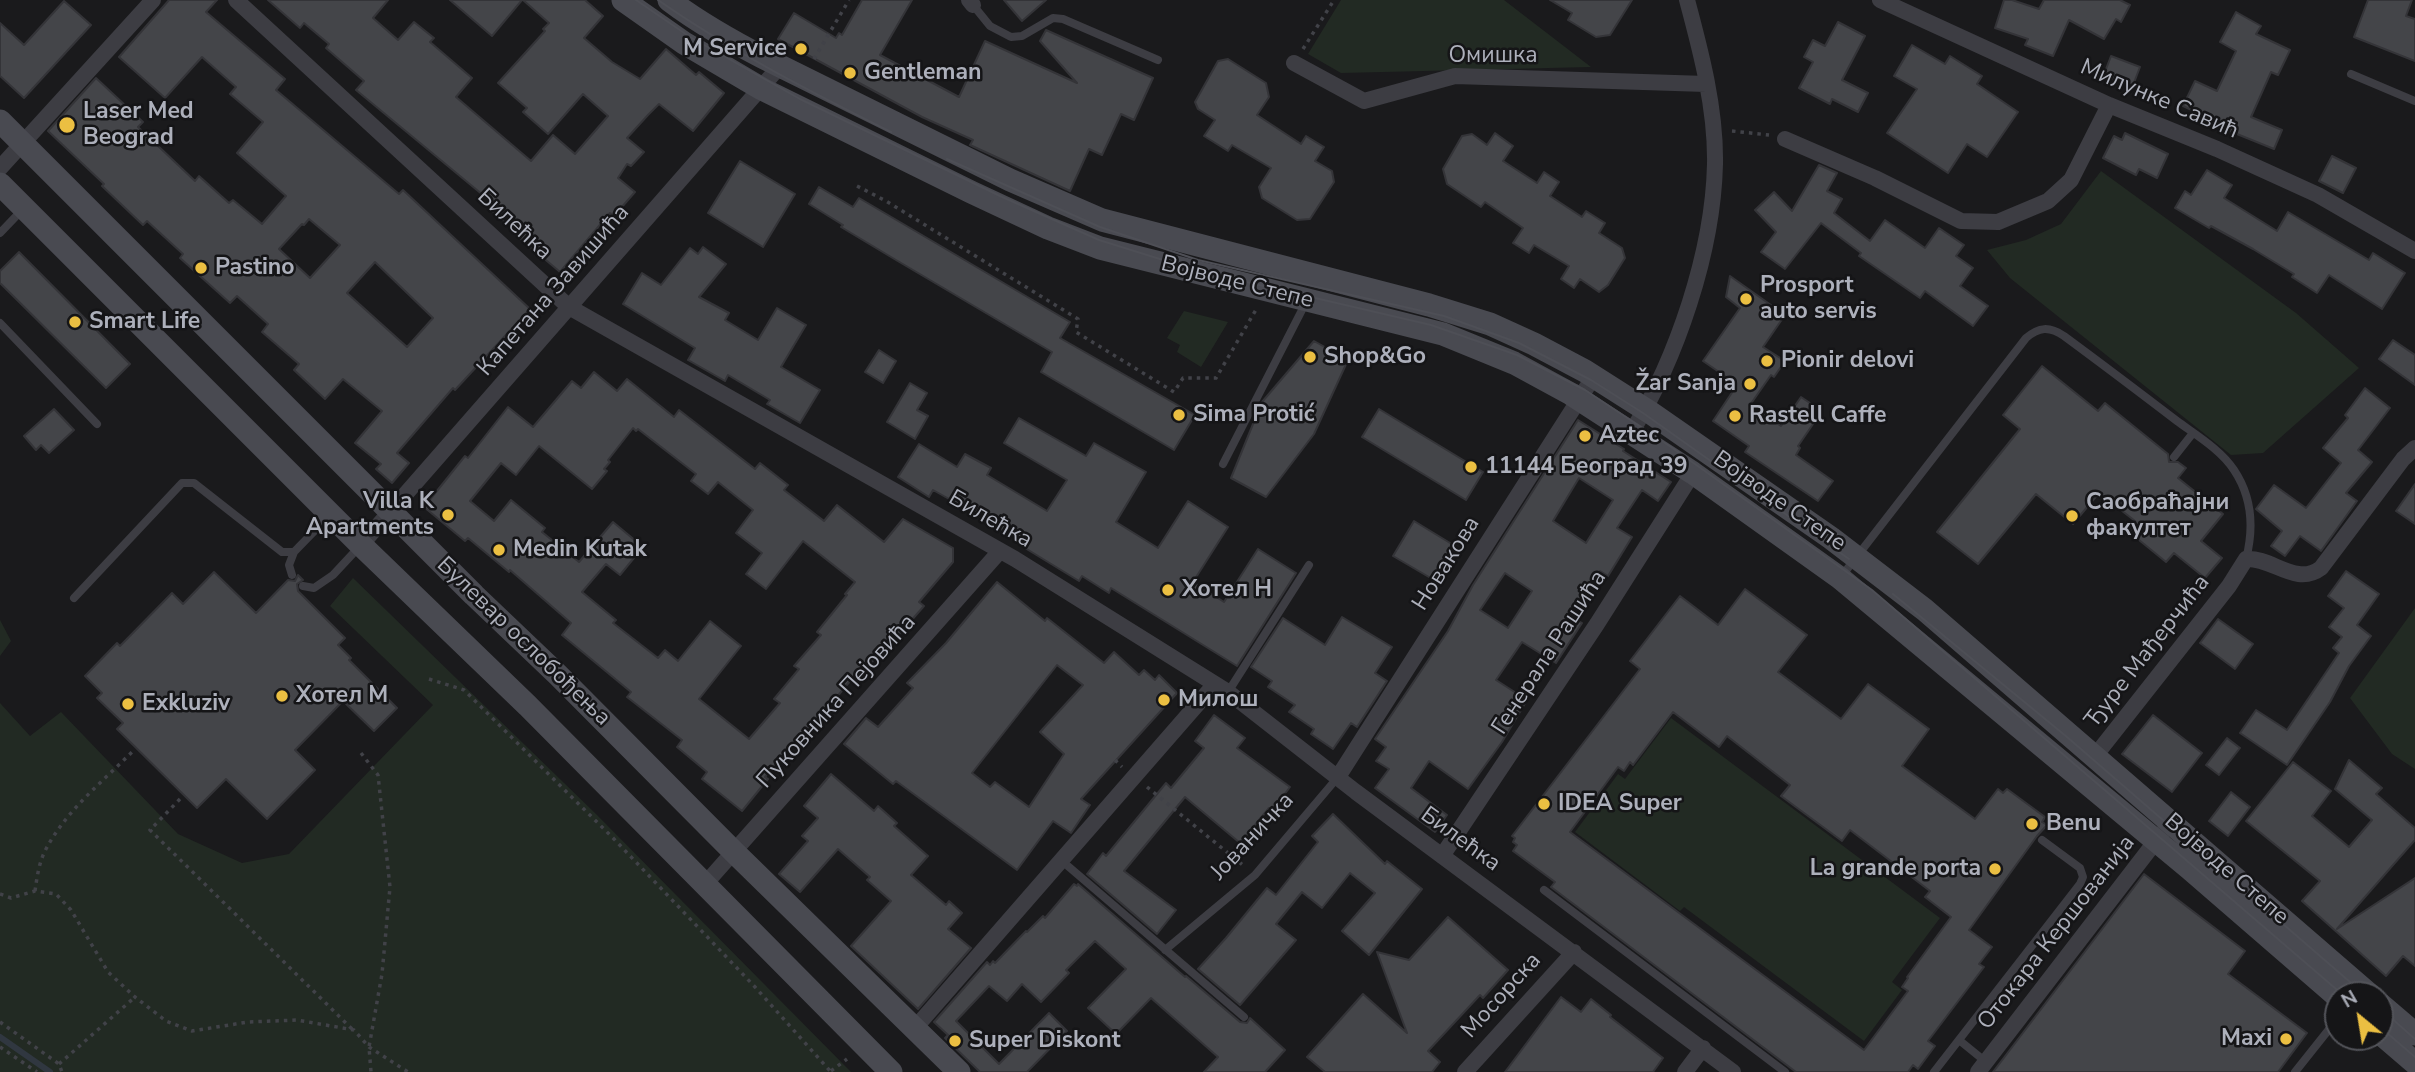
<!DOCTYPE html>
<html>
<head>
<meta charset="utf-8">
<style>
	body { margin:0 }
	#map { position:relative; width:2415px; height:1072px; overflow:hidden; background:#1a1a1c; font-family:"Nunito Sans",sans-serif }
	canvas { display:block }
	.north { position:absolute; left:2324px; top:981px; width:70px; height:70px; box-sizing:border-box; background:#151517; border:2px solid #525359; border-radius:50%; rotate:330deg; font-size:19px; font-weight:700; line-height:28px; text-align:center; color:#adb0bb }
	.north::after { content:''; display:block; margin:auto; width:24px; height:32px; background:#ebbf42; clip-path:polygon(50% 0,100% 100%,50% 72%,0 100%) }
</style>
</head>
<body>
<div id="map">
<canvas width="2415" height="1072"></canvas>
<div class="north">N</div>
</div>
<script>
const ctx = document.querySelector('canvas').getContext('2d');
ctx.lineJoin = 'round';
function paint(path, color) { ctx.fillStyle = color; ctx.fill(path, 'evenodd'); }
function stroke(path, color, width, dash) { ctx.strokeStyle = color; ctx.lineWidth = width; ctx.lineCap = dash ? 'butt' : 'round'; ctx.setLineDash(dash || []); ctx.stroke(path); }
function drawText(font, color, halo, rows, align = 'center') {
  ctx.font = font + ' "Nunito Sans",sans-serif'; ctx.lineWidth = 5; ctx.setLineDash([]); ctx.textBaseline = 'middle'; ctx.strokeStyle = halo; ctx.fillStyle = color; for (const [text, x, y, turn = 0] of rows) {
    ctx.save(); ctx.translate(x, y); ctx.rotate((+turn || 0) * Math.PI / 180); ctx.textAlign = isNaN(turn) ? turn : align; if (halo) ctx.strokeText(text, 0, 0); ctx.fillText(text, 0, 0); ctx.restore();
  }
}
const green = new Path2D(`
	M1341 0H1504L1591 67 1341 73 1308 54Z
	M2101 171 2296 313 2359 368 2263 453 2231 455 2010 278 1987 250 2026 240 2061 224Z
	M1184 311 1228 322 1201 367 1177 352 1180 345 1167 338Z
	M353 578 597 815 851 1072H0V703L30 736 61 712 178 834 242 863 289 854 433 705 330 606Z
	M2415 608V769L2392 754 2350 698Z
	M0 620 11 641 0 656Z
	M1671 718 1940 918 1892 982 1902 990 1864 1041 1684 907 1680 911 1575 832 1618 774 1625 779Z`);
const stream = new Path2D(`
	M0 1037 50 1072`);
const building = new Path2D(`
	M169 0H217L206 12 285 79 276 90 399 194 403 190 530 309 455 390 453 388 397 453 409 463 392 483 376 469 381 464 355 443 382 411 343 379 325 399 294 370 299 364 262 332 268 324 237 296 230 303 180 258 183 254 147 221 143 225 102 186 104 184 48 131 96 78 143 122 138 127 195 181 199 176 229 203 233 200 262 224 286 196 237 153 263 122 230 94 236 87 202 57 165 98 119 57ZM309 219 340 245 310 278 279 249 302 224 304 225ZM375 262 433 318 407 347 347 293Z
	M268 0H388L373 18 398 40 414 22 434 38 430 42 472 78 456 97 531 161 553 135 575 154 608 116 583 94 548 134 523 112 527 108 498 83 545 31 543 29 549 23 523 0H585L603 16 584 38 612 62 640 79 666 49 696 75 699 72 724 93 693 131 659 104 648 115 627 138 644 152 631 166 627 164 618 178 635 192 614 216 610 213 560 272 515 234 517 232 491 210 495 205 356 90 364 81 326 48 329 44 304 23 300 28Z
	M450 0H522L492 36Z
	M862 0H912L880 55 959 97 985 41 1077 83 1040 41 1046 30 1153 78 1134 120 1121 114 1102 155 1089 149 1070 191 970 145 973 140 922 117 778 39 794 13 836 38 839 33 842 35Z
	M1004 0H1046L1022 21Z
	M1550 0H1632L1610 35 1596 37 1568 20 1572 13Z
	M2004 0H2012L2039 9 2044 0H2120L2130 5 2121 22 2116 19 2104 39 2069 20 2053 56 2025 45 2028 39 1995 28Z
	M2368 0H2412L2406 16 2415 19V61L2354 37Z
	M64 1 91 25 24 98 0 76V23L24 45Z
	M2236 12 2261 26 2256 34 2290 50 2278 75 2271 72 2251 117 2282 130 2274 149 2227 130 2228 127 2183 106 2195 81 2217 91 2236 51 2220 42Z
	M1838 22 1865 36 1842 80 1868 93 1858 112 1832 99 1830 104 1799 88 1813 62 1804 57 1813 40 1825 46Z
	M1912 45 1945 64 1950 56 1982 76 1977 84 2018 112 1987 157 1967 144 1948 173 1887 133 1917 89 1894 76Z
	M2111 56 2140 67 2132 88 2103 77Z
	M1228 59 1266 83 1269 97 1257 115 1301 144 1306 136 1324 147 1315 161 1332 171 1334 182 1310 219 1297 220 1262 198 1259 187 1271 168 1232 145 1228 151 1204 136 1215 120 1198 109 1195 102 1218 61Z
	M1495 133 1513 146 1503 161 1537 183 1544 172 1559 182 1550 196 1582 217 1586 211 1605 223 1599 233 1622 248 1625 258 1608 285 1599 292 1580 279 1574 288 1561 279 1569 266 1534 245 1529 253 1513 243 1523 228 1485 202 1481 207 1447 184 1443 169 1462 136 1472 134 1487 145Z
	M2125 133 2168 154 2157 178 2139 169 2136 175 2103 158 2114 136 2122 140Z
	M2332 156 2356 168 2343 193 2319 181Z
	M740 161 795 194 763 247 708 213Z
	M1819 165 1837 173 1827 191 1842 199 1834 213 1870 241 1885 220 1925 248 1939 228 1964 245 1956 256 1973 268 1960 286 1988 306 1973 326 1925 291 1920 298 1859 256 1861 253 1821 223 1785 269 1761 252 1776 232 1755 210 1774 192 1792 211Z
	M2207 170 2232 185 2224 198 2277 231 2288 212 2369 260 2373 253 2405 273 2382 309 2329 275 2317 293 2292 277 2294 274 2253 249 2211 226 2209 228 2175 208 2185 191 2191 195Z
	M819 187 853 207 859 198 1070 322 1060 338 1195 415 1174 450 1041 372 1052 352 896 260 841 227 843 225 809 204Z
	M703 247 726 264 699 297 729 313 725 320 758 340 777 308 806 325 781 367 820 390 800 423 767 404 770 400 728 375 725 381 688 360 695 348 623 304 642 273 661 285 690 248 698 254Z
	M19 252 130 364 106 388 0 283V271Z
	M1730 276 1785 315 1763 347 1785 361 1774 377 1771 375 1750 405 1781 426 1801 397 1822 411 1798 446 1800 448 1796 455 1833 481 1818 501 1745 452 1749 446 1713 421 1735 388 1733 387 1735 383 1703 361 1740 308 1726 297Z
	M2393 340 2415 355V385L2379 359Z
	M1314 341 1348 360 1314 434 1266 497 1231 478 1262 402Z
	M879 350 896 361 883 383 865 372Z
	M2042 366 2098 411 2105 403 2168 454 2169 462H2178L2186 468 2178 478 2223 514 2201 541 2222 558 2205 578 2174 553 2166 562 2128 531 2135 521 2099 493 2073 524 2036 494 1978 564 1937 532 2020 429 2003 415Z
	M594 372 617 391 627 379 674 417 679 410 755 469 760 463 788 485 784 490 824 521 837 505 884 542 903 519 953 548V562L919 602 924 606 896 638 893 635 865 671 861 668 810 729 808 727 765 777 768 779 742 811 702 779 707 772 677 747 682 740 627 697 631 692 562 635 571 623 510 570 509 572 468 538 465 541 424 507 465 456 468 458 508 407 533 427 572 381 581 388ZM633 428 636 431 638 429 696 474 691 481 708 494 718 482 753 510 736 533 762 553 746 574 766 589 803 541 855 582 845 594 847 595 817 632 821 635 794 666 799 669 774 699 780 703 749 739 699 699 741 646 710 621 678 661 665 650 658 658 613 623 616 620 582 592 606 564 620 575 643 547 613 522 579 562 542 532 545 528 511 500 494 521 470 501 501 463 516 475 539 446 592 489 607 471 604 469 610 462 608 460Z
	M910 383 927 393 917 410 928 416 915 439 887 422Z
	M2365 388 2390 408 2358 450 2372 462 2346 493 2357 501 2321 551 2300 536 2285 556 2271 546 2282 531 2256 509 2274 485 2306 508 2341 463 2323 448 2348 418 2345 415Z
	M54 409 74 430 49 453 41 445 36 450 24 436Z
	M1379 409 1483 472 1466 500 1362 437Z
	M1019 418 1086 456 1094 443 1146 472 1116 522 1158 548 1188 501 1228 527 1193 582 1224 602 1258 549 1296 573 1237 666 1111 588 1109 593 1082 576 1079 581 1025 548 1027 545 967 509 933 490 929 497 898 477 919 444 957 467 965 454 991 468 987 475 1047 511 1067 480 1004 443Z
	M1578 420 1624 449 1623 451 1671 482 1658 501 1642 490 1617 528 1632 537 1608 576 1600 571 1577 607 1579 608 1573 618 1582 623 1556 663 1522 642 1496 680 1527 700 1502 742 1468 789 1429 761 1411 788 1447 815 1435 832 1375 788 1389 769 1376 761 1386 747 1375 739 1448 631 1473 585ZM1579 478 1613 500 1586 543 1553 521ZM1505 573 1532 591 1508 628 1480 610Z
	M2415 484V524L2396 511Z
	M1414 521 1455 546 1434 580 1393 556Z
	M2346 571 2379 594 2357 625 2371 636 2349 666 2330 702 2287 765 2240 733 2256 710 2287 730 2339 653 2333 648 2342 637 2329 627 2344 608 2328 596Z
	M214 572 256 613 288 580 295 581 298 575 303 580 297 584 298 591 345 638 338 645 351 658 349 660 397 708 374 731 343 701 295 750 315 770 267 819 226 779 197 808 117 729 123 723 97 698 102 693 85 676 117 643 120 646 172 593 183 604Z
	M997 582 1045 621 1047 618 1104 663 1114 652 1139 675 1144 670 1155 680 1159 675 1177 693 1081 799 1090 805 1071 833 1053 821 1017 870 896 781 893 784 844 744 866 718 878 727 913 688 907 683 946 643ZM1057 665 1083 685 1040 732 1064 754 1029 807 995 782 990 787 972 773Z
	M1745 589 1807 635 1778 672 1841 719 1868 684 1929 729 1902 766 1975 819 1998 789 2003 793 2007 789 2045 817 2042 822 2047 825 2037 836 1969 930 1992 947 1979 964 1984 967 1928 1041 1935 1046 1918 1069 1913 1065 1908 1072H1796L1551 887 1555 882 1513 851 1517 845 1513 842 1515 838 1512 836 1640 669 1630 661 1680 596 1718 625ZM1673 712 1719 747 1727 736 1790 785 1781 796 1842 841 1850 830 1930 891 1925 897 1951 917 1907 977 1908 978 1902 987 1908 991 1864 1050 1570 832 1618 767 1624 771 1630 762 1633 765Z
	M1342 617 1392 647 1375 673 1387 681 1357 727 1351 723 1333 749 1311 734 1314 729 1289 712 1295 705 1268 687 1272 681 1251 667 1283 618 1325 645Z
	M2218 619 2253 644 2235 669 2200 643Z
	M1214 715 1245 738 1237 748 1290 787 1272 811 1269 808 1240 843 1185 797 1124 871 1176 910 1157 934 1087 874 1103 853 1106 856 1166 783 1171 788 1204 748 1195 741Z
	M2153 715 2202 753 2172 792 2122 754Z
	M2227 738 2240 748 2219 775 2206 765Z
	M2349 760 2382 788 2376 794 2415 828V840L2337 929 2415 878V966L2403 956 2386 976 2302 901 2320 881 2246 821 2293 762 2331 791 2312 816 2349 847 2372 820 2335 789Z
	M831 774 874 811 878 806 897 823 894 826 928 856 911 875 946 905 949 901 962 913 948 929 971 948 918 1009 851 946 891 901 867 880 870 877 838 849 800 892 779 874 808 841 802 836 818 818 804 806Z
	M2231 792 2250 807 2228 836 2209 821Z
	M1333 814 1385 864 1387 861 1422 889 1369 955 1342 931 1375 893 1350 873 1322 908 1302 892 1276 924 1296 940 1240 1005 1198 969 1226 938 1267 888 1276 895 1318 842 1312 836Z
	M2144 874 2245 951 2228 974 2307 1033 2278 1072H1993Z
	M1074 884 1077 886 1078 884 1185 977 1186 976 1240 1022 1247 1023 1250 1018 1285 1050 1265 1072H1204L1218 1057 1151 998 1116 1034 1088 1008 1126 969 1095 941 1066 970 1069 973 1041 1002 1022 984 1007 1001 989 986 956 1021 999 1064 1049 1013 1067 1031 1027 1072H980L945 1038 948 1035 934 1022 987 962 990 965 993 961 995 963 1026 931 1027 932 1043 916 1045 918Z
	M1448 917 1508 970 1483 998 1480 995 1428 1051 1440 1062 1432 1072H1325L1307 1057 1363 994 1407 1033 1377 952 1409 960Z
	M1561 997 1581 1012 1591 999 1611 1015 1610 1017 1663 1058 1653 1072H1505Z`);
const path = new Path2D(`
	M1303 49 1334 0
	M814 59 849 0
	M1732 131 1769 135
	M857 186 886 201 1078 319 1076 332 1174 392 1183 378H1216L1257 308
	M429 679 464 690 613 838 755 987 831 1072
	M361 753 378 775 390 887 382 974 369 1047 371 1072
	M1115 760 1122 767
	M1147 787 1244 866
	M180 799 150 830 352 1029
	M35 891C37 877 39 862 46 849 66 811 102 782 132 752
	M0 894 11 898 35 891 56 894 71 910 108 972 135 997 166 1021 192 1031 248 1022 297 1020 354 1030 369 1047 408 1072
	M0 1022 59 1064 62 1072
	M0 1047 37 1072
	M59 1064 135 997
	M831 1071 847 1059`);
const service = new Path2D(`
	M973 5 990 26 1011 37 1022 36 1053 18 1063 19 1158 60
	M2351 74 2415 101
	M0 233 22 210
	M0 323 97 424
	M2174 457 2193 433
	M1223 464 1302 310 1304 301
	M292 575 289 565 294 552
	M1841 577 2026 338C2039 327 2049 326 2064 336 2102 364 2139 392 2177 421 2196 435 2221 450 2234 470 2252 497 2254 528 2246 559
	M303 586 314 588 333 575 360 546
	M74 598 182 483H194L282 552H294L329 516
	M1228 692 1309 565
	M1062 861 1244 1017
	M1544 890 1785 1072
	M1165 950 1255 875 1338 777
	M1959 1040 1986 1062
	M1934 1072 2080 884 2083 877 2080 868 2042 840
	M2295 1072 2338 1018`);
const minor = new Path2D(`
	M236 0 569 307 1015 559 1228 692 1356 792 1733 1072
	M969 0 973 5
	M1880 0 2109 105 2217 149 2318 195 2415 251
	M1294 63 1364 101 1455 76 1706 84
	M1785 139 1875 178 1961 221 1998 222 2048 201 2071 180 2109 105
	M0 168 153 0
	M1631 433C1677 358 1713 252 1715 164 1716 109 1701 52 1687 0
	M361 545 780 66
	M2095 756 2229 586 2246 559C2272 557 2296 587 2321 568L2403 459 2415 448
	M1338 777 1594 376
	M1442 856 1597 624 1693 473
	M706 883 1000 551
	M915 1028 1215 684
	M1465 1072 1574 952
	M1685 1072 1703 1048
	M1978 1072 2162 833`);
const secondary = new Path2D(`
	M623 0 684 43 762 89 971 192 1048 228 1100 248 1443 334 1514 363 1571 394 1693 473 1840 578 2190 869 2338 997
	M669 0C703 26 742 47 780 66L1010 180 1102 220 1429 305 1490 324 1534 344 1585 371 1651 413 1831 538 1925 610 2370 995
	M0 121 474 595 558 675 734 852 959 1072
	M0 184 361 545 528 706 891 1072
	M2380 1004 2415 1034
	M2380 1033 2415 1063`);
const tram = new Path2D(`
	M636 0 690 37 800 99 1000 196 1099 240 1195 270 1431 325 1517 355 1585 390 1671 447 1872 590 2343 995
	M658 0C731 51 811 92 891 132
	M947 159 1100 227 1198 260 1444 316 1519 343 1591 380 1643 413 1849 559
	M1893 594 2067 737 2365 995
	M2380 1008 2415 1039
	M2380 1027 2415 1057`);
const markers = [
	[801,49,7,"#ebbf42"],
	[850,73,7,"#ebbf42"],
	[67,125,9,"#ebbf42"],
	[201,268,7,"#ebbf42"],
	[1746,299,7,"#ebbf42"],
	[75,322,7,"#ebbf42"],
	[1310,357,7,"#ebbf42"],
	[1767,361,7,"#ebbf42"],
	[1750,384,7,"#ebbf42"],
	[1179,415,7,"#ebbf42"],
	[1735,416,7,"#ebbf42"],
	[1585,436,7,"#ebbf42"],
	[1471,467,7,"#ebbf42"],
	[448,515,7,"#ebbf42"],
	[2072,516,7,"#ebbf42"],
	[499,550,7,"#ebbf42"],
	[1168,590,7,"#ebbf42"],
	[282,696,7,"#ebbf42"],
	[1164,700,7,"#ebbf42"],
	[128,704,7,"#ebbf42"],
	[1544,804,7,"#ebbf42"],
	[2032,824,7,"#ebbf42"],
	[1995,869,7,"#ebbf42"],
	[2286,1039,7,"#ebbf42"],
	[955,1041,7,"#ebbf42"]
];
const poiNames = [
	["M Service",787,49,"right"],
	["Gentleman",864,73],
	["Laser Med",83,112],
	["Beograd",83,138],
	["Pastino",215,268],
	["Prosport",1760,286],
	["auto servis",1760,312],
	["Smart Life",89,322],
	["Shop&Go",1324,357],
	["Pionir delovi",1781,361],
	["Žar Sanja",1736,384,"right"],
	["Sima Protić",1193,415],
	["Rastell Caffe",1749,416],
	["Aztec",1599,436],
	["11144 Београд 39",1485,467],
	["Villa K",434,502,"right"],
	["Apartments",434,528,"right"],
	["Саобраћајни",2086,503],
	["факултет",2086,529],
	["Medin Kutak",513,550],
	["Хотел Н",1182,590],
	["Хотел М",296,696],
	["Милош",1178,700],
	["Exkluziv",142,704],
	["IDEA Super",1558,804],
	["Benu",2046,824],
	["La grande porta",1981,869,"right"],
	["Maxi",2272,1039,"right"],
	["Super Diskont",969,1041]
];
const streetNames = [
	["Омишка",1493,56],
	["Милунке Савић",2159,100,23],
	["Билећка",514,225,43],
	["Војводе Степе",1237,283,14],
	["Капетана Завишића",554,291,-49],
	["Војводе Степе",1779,502,35],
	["Билећка",990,520,30],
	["Новакова",1447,564,-58],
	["Булевар ослобођења",523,642,44],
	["Ђуре Мађерчића",2148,652,-52],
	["Генерала Рашића",1550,653,-57],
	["Пуковника Пејовића",837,702,-48],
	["Јованичка",1253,837,-47],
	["Билећка",1460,840,36],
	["Војводе Степе",2226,870,41],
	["Отокара Кершованија",2057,933,-52],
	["Мосорска",1502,996,-48]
];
paint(green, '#222a23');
stroke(stream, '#303740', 6);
paint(building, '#444549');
stroke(building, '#343438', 2);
stroke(path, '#414248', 3.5, [3.5, 5]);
stroke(service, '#3d3d43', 8);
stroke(minor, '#3d3d43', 16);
stroke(secondary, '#494a51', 23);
stroke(tram, '#4e4f56', 2);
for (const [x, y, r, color] of markers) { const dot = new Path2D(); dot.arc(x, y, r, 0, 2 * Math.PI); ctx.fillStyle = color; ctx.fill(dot); stroke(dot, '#151517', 2.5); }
drawText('bold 23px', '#adb0bb', '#151517', poiNames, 'left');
drawText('23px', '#adb0bb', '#151517', streetNames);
</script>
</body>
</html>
